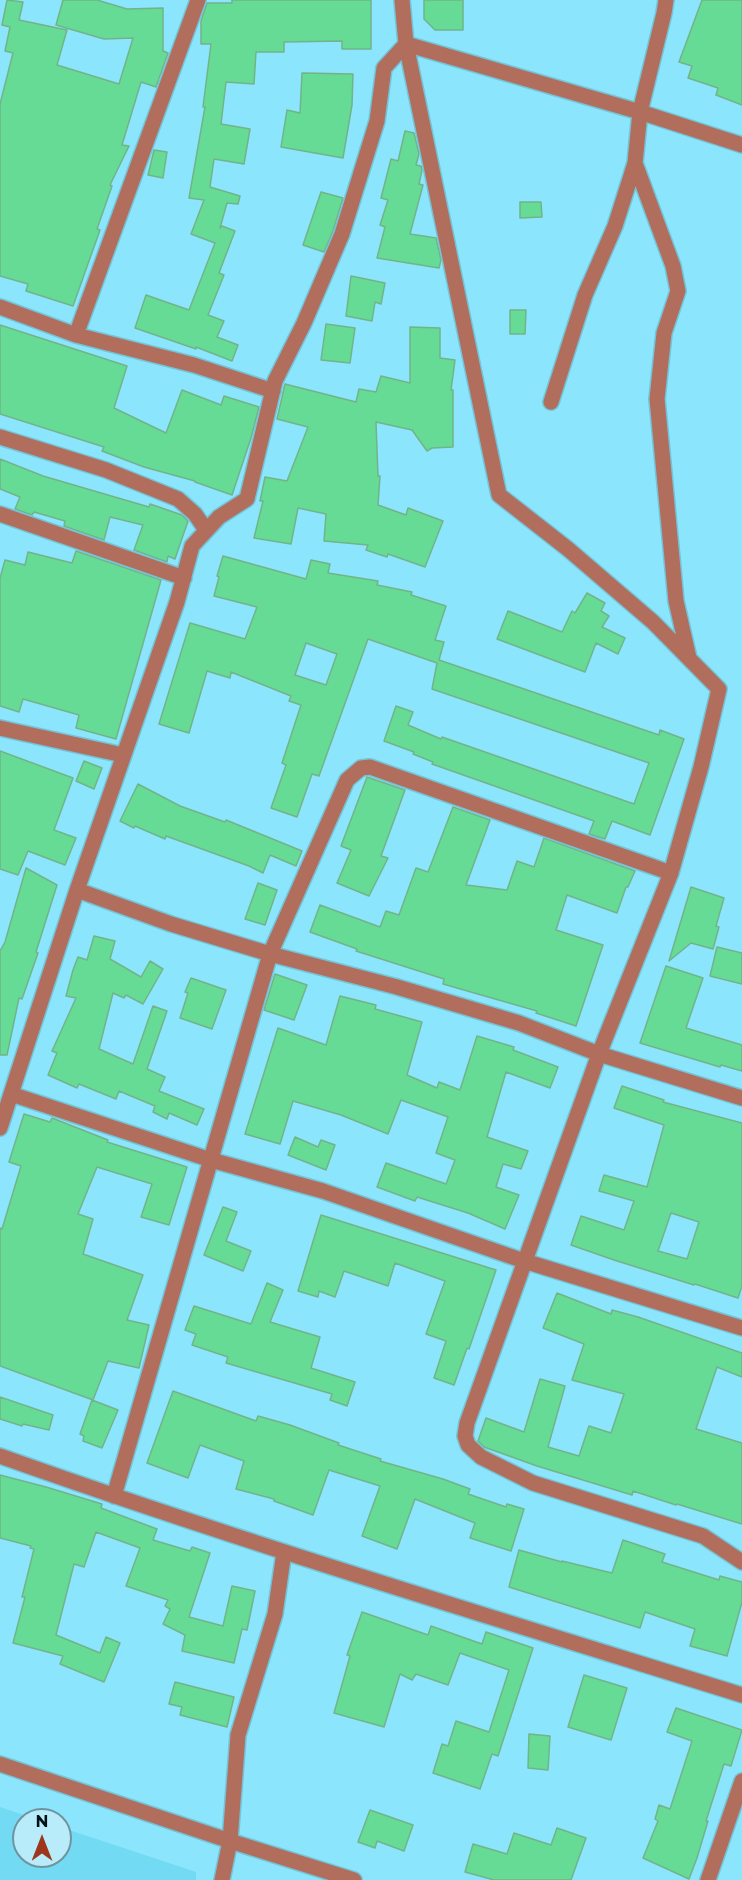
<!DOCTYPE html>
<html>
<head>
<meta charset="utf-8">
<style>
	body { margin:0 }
	#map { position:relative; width:742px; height:1880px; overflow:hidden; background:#8be5fc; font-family:Montserrat,sans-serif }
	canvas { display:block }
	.north { position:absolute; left:12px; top:1808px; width:60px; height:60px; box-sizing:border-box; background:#b9ecfa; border:2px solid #6f949f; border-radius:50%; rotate:0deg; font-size:16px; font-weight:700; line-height:24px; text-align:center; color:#011116 }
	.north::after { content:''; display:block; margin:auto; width:21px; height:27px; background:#9e361b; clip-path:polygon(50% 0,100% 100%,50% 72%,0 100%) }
</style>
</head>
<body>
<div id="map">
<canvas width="742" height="1880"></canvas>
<div class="north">N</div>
</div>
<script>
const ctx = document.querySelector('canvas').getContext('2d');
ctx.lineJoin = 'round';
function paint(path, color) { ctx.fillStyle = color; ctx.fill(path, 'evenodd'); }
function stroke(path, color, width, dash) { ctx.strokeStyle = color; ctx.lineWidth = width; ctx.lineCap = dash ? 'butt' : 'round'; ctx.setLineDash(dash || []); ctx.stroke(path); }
const built = new Path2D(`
	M0 1807 39 1820H24V1856H60V1827L196 1872V1880H0Z`);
const building = new Path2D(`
	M7 0 23 2 19 20 67 30 57 65 119 84 133 38 104 39 56 25 63 0H97L127 9 163 8V51L168 53 156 87 141 82 122 145 129 146 110 185 112 186 97 229 100 230 73 306 26 291 28 284 0 276V104L13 53 5 51 10 27 2 25Z
	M232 0H371V49H342V41L284 42V52H256L254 84 226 82 221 124 250 129 244 164 214 159 210 187 240 196 238 204 227 203 220 228 222 226 235 231 219 273 224 275 208 315 224 321 217 337 238 345 232 361 196 347V349L135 328 146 295 189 310 215 243 191 234 204 200 189 198 205 107H203L211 44H201V21L207 3H232Z
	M424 0H463V30H435L424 19Z
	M702 0H742V105L716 95 718 88 688 78 692 66 679 62Z
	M302 73 353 74 352 105 343 158 281 147 287 110 300 113Z
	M405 131 414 133 419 154 416 165 421 166 422 170 419 184 423 185 410 234 436 238 441 260 439 268 377 258 385 227 380 225 388 200 381 198 391 159 398 161Z
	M154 150 167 152 163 178 148 175Z
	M321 192 343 198 333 231 324 252 303 245Z
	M520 202H541L542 217 520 218Z
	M351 276 385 283 381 304 375 302 372 321 346 316Z
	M510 310H526L525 334H510Z
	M326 324 355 328 350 363 321 360Z
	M0 325 127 366 114 408 166 433 182 390 221 405 224 396 259 407 251 438 232 495 195 482V481L144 467 102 451 104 447 0 414Z
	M410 327 440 328V358L455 360 451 390H453V447L432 448 427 451 412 430 376 422 378 476H380L378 505 406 515 408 508 443 521 425 567 388 554 387 557 366 550 368 545 324 541 326 514 298 508 291 544 254 538 263 501H260L265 477 287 481 308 427 277 419 285 384 356 402 359 389 376 392 381 376 410 383Z
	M0 459 43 476 149 507 150 504 182 515 188 521 175 559 168 556 167 562 134 550 143 525 110 517 104 540 64 526 65 521 34 512 32 515 15 509 20 497 0 489Z
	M76 551 161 580 116 739 76 728 79 715 23 699 19 712 0 706V578L5 560 25 565 28 552 72 563Z
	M223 556 306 579 311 560 330 564 328 573 378 581 377 585 412 592 411 595 446 606 435 640 444 642 439 660 659 735 660 730 684 739 650 835 612 821 605 839 589 834 594 821 432 764 433 762 413 754 414 752 384 741 396 706 413 712 408 725 441 739 442 737 634 804 649 763 432 689 437 663 368 639 319 776 312 774 297 817 271 808 286 765 282 763 301 705 289 701 291 696 231 672 230 678 207 671 189 733 159 724 190 623 245 639 257 607 214 596 219 577 217 576ZM306 643 337 654 326 685 295 675Z
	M587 593 605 603 601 611 609 616 602 627 625 638 618 654 596 643 585 672 497 639 508 611 562 632 572 611 575 613Z
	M0 751 73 778 54 830 76 838 65 865 28 851 18 875 0 869Z
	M84 761 102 768 94 789 76 781Z
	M367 777 405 790 381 856 388 858 369 896 337 883 351 850 341 846Z
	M138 784 180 806 225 822 226 820 302 851 296 866 270 855 263 873 249 866 166 836 165 839 135 826 134 828 120 821Z
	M453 807 490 820 466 885 507 890 517 861 534 867 544 838 635 871 628 887H626L617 913 567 895 556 930 603 945 576 1026 536 1013 537 1011 443 984 444 979 356 951 357 949 310 932 320 905 380 927 386 911 399 915 416 868 428 872Z
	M26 868 57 885 36 952 38 953 22 999 19 998 7 1055H0V951L5 942Z
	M258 883 277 890 265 925 245 919Z
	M691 887 724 898 716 926 719 927 713 949 691 943 669 961Z
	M94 936 115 941 110 959 141 977 150 961 163 969 143 1004 126 995 124 998 113 993 99 1049 133 1064 153 1006 167 1011 147 1069 165 1077 159 1091 204 1109 197 1125 169 1113 167 1119 153 1112 155 1106 119 1091 116 1099 79 1084 77 1088 48 1075 57 1053 52 1051 76 998 66 996 73 970 78 957 87 960Z
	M717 947 742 953V984L710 976Z
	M666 966 703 978 686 1028 742 1045V1071L721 1065 720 1067 640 1043Z
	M275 974 307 985 294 1020 264 1010Z
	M191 978 226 990 212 1029 180 1018 188 993 185 992Z
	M340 996 376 1005 375 1009 422 1022 407 1075 437 1088 439 1082 460 1090 477 1036 514 1047 513 1050 558 1067 550 1088 506 1072 487 1137 528 1151 521 1169 503 1164 496 1187 519 1195 505 1229 468 1213 417 1197 415 1201 377 1187 386 1163 446 1184 455 1160 436 1153 448 1117 401 1100 388 1134 341 1115 293 1101 280 1144 245 1134 278 1028 326 1045Z
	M622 1086 664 1100 663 1102 742 1123V1286L738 1298 695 1284 694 1285 614 1260 571 1245 581 1216 624 1230 634 1201 599 1191 604 1175 647 1187 664 1125 614 1108ZM671 1213 699 1222 687 1259 658 1251Z
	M24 1114 50 1122 52 1118 108 1140 107 1142 187 1167 169 1225 141 1217 152 1184 97 1167 78 1214 93 1219 83 1254 143 1275 127 1320 149 1325 139 1368 108 1361 93 1400 0 1366V1228L2 1229 21 1166 9 1162Z
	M295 1137 318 1147 321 1140 335 1145 326 1170 288 1155Z
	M223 1207 237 1212 226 1241 251 1251 243 1271 204 1255Z
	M321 1215 496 1270 469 1349 467 1348 454 1385 434 1378 446 1341 426 1334 445 1281 395 1263 388 1286 344 1271 335 1297 319 1291 318 1297 298 1291Z
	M267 1283 283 1290 270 1322 320 1337 311 1368 355 1382 347 1406 330 1400 332 1394 226 1363 228 1357 192 1345 196 1334 185 1330 194 1306 251 1324Z
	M557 1293 611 1314 612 1310 638 1317 742 1353V1377L717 1367 696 1429 742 1443V1524L677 1504 676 1505 633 1491 632 1495 537 1466 484 1447 478 1441 486 1418 524 1432 540 1379 565 1386 548 1447 579 1456 589 1426 611 1433 624 1394 572 1380 584 1344 543 1328Z
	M173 1391 256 1421 258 1416 290 1425 339 1443 338 1445 381 1459 380 1461 443 1479 470 1489 468 1494 506 1507 507 1504 524 1509 511 1551 470 1538 475 1523 415 1499 397 1549 362 1536 380 1486 329 1470 313 1515 274 1501V1499L236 1489 244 1461 200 1445 188 1478 147 1463Z
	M0 1397 53 1415 49 1430 23 1424 22 1426 0 1419Z
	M92 1400 118 1410 102 1448 83 1441 84 1436 80 1434Z
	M0 1475 46 1487 102 1504 101 1508 157 1529 153 1540 190 1551 192 1547 210 1553 189 1617 223 1626 232 1586 255 1591 247 1630 242 1629 234 1663 182 1651 185 1635 163 1624 170 1609 165 1606 168 1600 126 1586 140 1548 96 1532 84 1567 74 1564 56 1635 100 1653 106 1637 120 1643 104 1682 60 1664 63 1656 13 1643 25 1597H22L34 1549 30 1548 31 1546 0 1538Z
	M623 1540 665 1554 662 1562 719 1580 720 1576 742 1582V1602L727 1656 690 1646 695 1629 645 1612 640 1628 509 1587 519 1550 562 1562V1561L612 1573Z
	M362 1612 428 1635 431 1626 482 1644 486 1632 533 1648 498 1756 492 1754 480 1789 433 1773 442 1744 448 1746 456 1721 489 1732 509 1670 460 1653 448 1685 416 1674 412 1680 400 1674 384 1727 334 1713 350 1656 347 1655Z
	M584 1675 627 1688 611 1740 568 1727Z
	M175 1682 234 1697 227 1727 180 1715 182 1707 169 1704Z
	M676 1708 742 1730 731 1766 724 1764 706 1821H708L697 1858 689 1879 643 1858 658 1821 655 1819 659 1805 670 1809 692 1741 667 1732Z
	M529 1734 550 1736 548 1770 528 1768Z
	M370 1810 413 1825 404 1851 377 1841 375 1848 358 1842Z
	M557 1828 586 1838 571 1880H494L465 1872 473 1844 507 1854 514 1833 551 1845Z`);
const street = new Path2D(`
	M402 0 406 44 499 495 568 549 653 622 719 689 701 767 671 873 599 1054 467 1423 465 1436 468 1445 481 1457 533 1483 703 1536 742 1562
	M406 44 640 112 742 145
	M635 163 673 266 678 291 664 333 657 399 676 601 689 658
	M0 307 76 335 194 365 273 391
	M76 335 198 0
	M551 402 585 295 615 226 635 163 640 112 664 13 666 0
	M0 437 106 470 178 499 195 514 206 530
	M0 514 184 578
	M0 728 123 755
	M77 890 171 924 270 954 397 987 519 1023 599 1054 742 1098
	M11 1094 211 1160 323 1191 524 1261 742 1328
	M0 1128 77 890 177 602 192 546 219 517 247 499 275 381 304 323 342 234 377 121 384 68 406 44
	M0 1456C245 1543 494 1618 742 1695
	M114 1496 270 954 347 780 361 768 370 767 671 873
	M0 1764 230 1841 354 1880
	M222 1880 230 1841 238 1735 275 1614 284 1552
	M708 1880 742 1781`);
paint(built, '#73daf3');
paint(building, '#65db96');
stroke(building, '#72b48a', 1.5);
stroke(street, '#75c3d7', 18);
stroke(street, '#b26e5c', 15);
</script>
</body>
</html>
